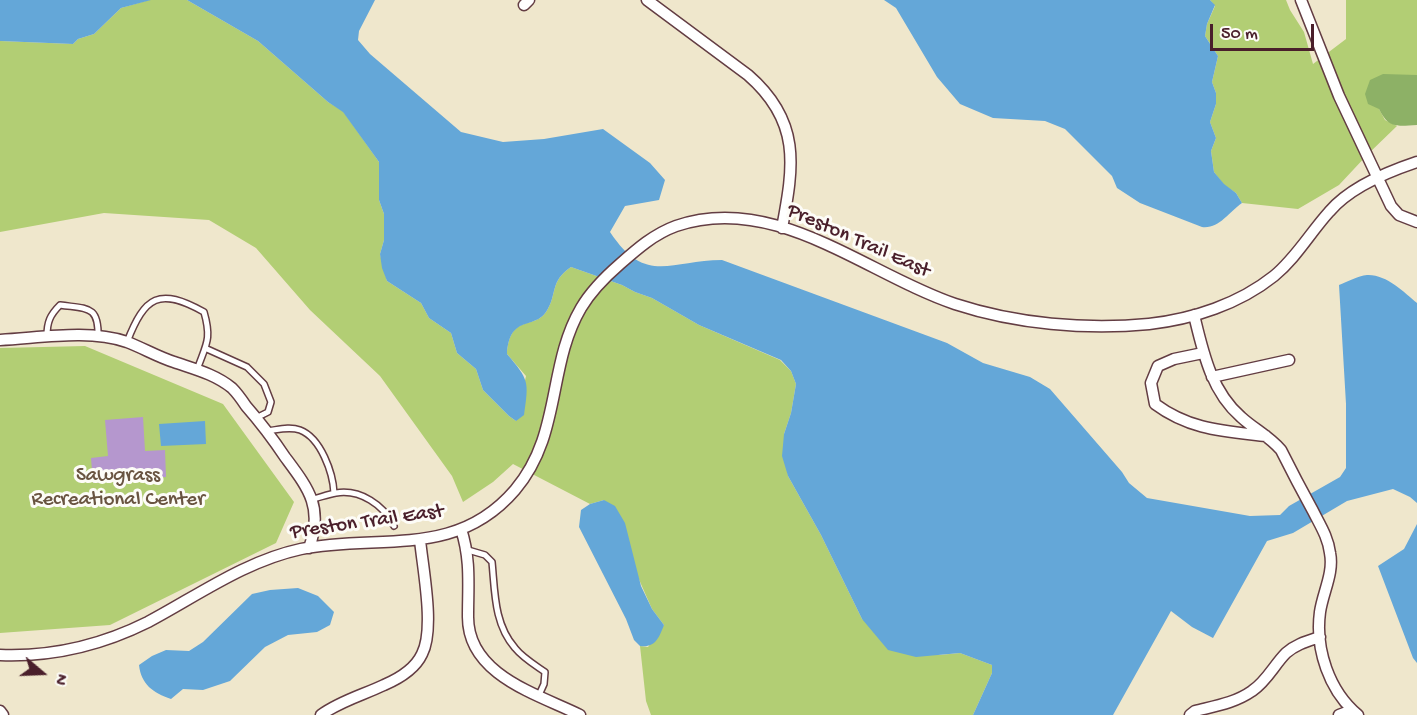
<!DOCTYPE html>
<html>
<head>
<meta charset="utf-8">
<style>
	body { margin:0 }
	#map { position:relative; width:1417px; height:715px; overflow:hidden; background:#efe7cc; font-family:"Gochi Hand",sans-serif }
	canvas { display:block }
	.north { position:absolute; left:12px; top:643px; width:60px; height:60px; -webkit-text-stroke:4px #fdfcf7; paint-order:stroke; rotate:109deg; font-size:16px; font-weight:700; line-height:24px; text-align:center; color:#4a1f2b }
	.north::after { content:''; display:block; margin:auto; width:21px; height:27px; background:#4a1f2b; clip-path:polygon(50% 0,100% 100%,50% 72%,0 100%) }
	.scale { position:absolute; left:1210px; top:24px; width:104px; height:27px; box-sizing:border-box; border:3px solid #4a1f2b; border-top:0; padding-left:8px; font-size:18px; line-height:21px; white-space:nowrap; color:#4a1f2b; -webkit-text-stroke:4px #fdfcf7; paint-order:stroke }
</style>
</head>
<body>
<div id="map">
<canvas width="1417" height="715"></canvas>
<div class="north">N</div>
<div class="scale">50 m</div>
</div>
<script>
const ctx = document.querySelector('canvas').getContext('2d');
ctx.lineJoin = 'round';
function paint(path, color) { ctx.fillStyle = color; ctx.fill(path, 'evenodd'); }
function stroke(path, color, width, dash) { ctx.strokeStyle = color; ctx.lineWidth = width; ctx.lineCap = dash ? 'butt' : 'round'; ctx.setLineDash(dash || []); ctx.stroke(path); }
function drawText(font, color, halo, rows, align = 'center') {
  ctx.font = font + ' "Gochi Hand",sans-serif'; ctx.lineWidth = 6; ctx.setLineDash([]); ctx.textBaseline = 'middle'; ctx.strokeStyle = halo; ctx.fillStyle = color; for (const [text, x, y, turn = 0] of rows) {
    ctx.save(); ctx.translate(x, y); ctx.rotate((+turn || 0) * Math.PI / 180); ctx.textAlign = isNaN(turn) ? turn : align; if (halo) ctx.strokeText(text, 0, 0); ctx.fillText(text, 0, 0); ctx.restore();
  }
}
const green = new Path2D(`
	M149 0H187L258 41 328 102 343 111 379 162V200L384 214V240L380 254 387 281 421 303 429 318 451 333 457 353 476 369 483 390 509 416 516 421 526 376 507 354C510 313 534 330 546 312 558 294 549 282 571 267L622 285 635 292 652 298 699 325 780 360 791 371 796 384 791 413 784 434 788 476 821 535 862 619 939 655 960 653 992 665V673L973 715H651L646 701 640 646 648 647 664 625 652 609 604 500 590 504 513 464 493 482 463 502 452 476 380 376 310 310 256 248 209 220 104 213 0 232V41L73 44 78 39 94 34 121 8Z
	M1210 0H1286L1290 10 1304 32 1313 64 1346 39V0H1417V75H1402L1379 109 1385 120 1397 126 1368 154 1339 185 1298 209 1242 203 1236 193 1224 185 1214 172 1211 151 1216 138 1210 122 1216 104V93L1212 82 1218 56 1205 36 1207 24 1215 6Z
	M85 346 223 404 294 502 276 543 110 625 0 633V348Z`);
const forest = new Path2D(`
	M1383 74 1417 75V125C1397 126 1389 129 1379 109L1368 104 1365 94 1370 80Z`);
const water = new Path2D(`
	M0 0H151L121 8 94 34 78 39 73 44 0 41Z
	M187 0H375L359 31 358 40 370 54 461 132 503 142 544 139 603 129 650 163 665 180 659 200 625 206 610 232C646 286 670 260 722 260L947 343 983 363 1030 377 1050 389 1122 472 1129 483 1147 498 1250 516 1280 515 1289 506 1340 477 1346 468V404L1339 285C1347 282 1358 276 1367 275 1386 274 1404 292 1417 303V503L1410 497 1393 489 1347 501 1293 533 1267 541 1213 638 1192 627 1171 611 1113 715H973L992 673V665L960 653 916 657 888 650 862 619 821 535 788 476 782 456 784 434 791 413 796 384 791 371 781 360 699 325 652 298 635 292 622 285 571 267C549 282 558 294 546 312 534 330 510 314 507 354 529 380 529 381 524 415L516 421 509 416 483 390 476 369 457 353 451 333 429 318 421 303 387 281 382 268 380 254 384 240V214L379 200V162L343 112 328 102 258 41Z
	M884 0H1210L1215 5 1207 24 1205 36 1218 56 1212 82 1216 93V104L1210 122 1216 138 1211 151 1214 172 1224 184 1236 193 1242 203C1228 213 1219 229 1202 227L1140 203 1117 188 1112 176 1065 129 1045 121 993 118 960 104 937 77 896 8Z
	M205 421 206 444 161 446 159 424Z
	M604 500 615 506 625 523 641 586 652 609 664 625C659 638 655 648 640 646L634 640 626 619 579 527 581 510 590 504Z
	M1417 524V663L1413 658 1378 566 1404 549Z
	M298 588 318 596 334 612 330 625 317 632 288 635 265 647 230 681 203 690 183 689 171 699C153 693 141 684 139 665L152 656 166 650 189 651 203 642 252 594 270 590Z`);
const building = new Path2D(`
	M143 417 145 451 165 450 166 477 93 483 91 458 108 456 105 420Z`);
const service = new Path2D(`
	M47 336C47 322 50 315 60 305 87 309 99 305 98 337
	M127 342C145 296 159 287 204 312 212 340 206 344 197 370
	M207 349 247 367 264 384 271 402 268 412 256 418
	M267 431C277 430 289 426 300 430 321 438 333 473 334 493
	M313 499C321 497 329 494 336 493 360 489 384 505 394 526
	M468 550 485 555 492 562C495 592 494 624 515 648 523 658 535 665 545 672L544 684 539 695`);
const minor = new Path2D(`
	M647 0 748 75C801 121 794 165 782 228
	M1301 0 1339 96 1391 206 1399 215 1417 222
	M524 5 529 0
	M1194 315C1203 352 1211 391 1241 417 1254 429 1269 436 1281 450 1291 470 1302 491 1313 511 1320 525 1328 537 1330 553 1334 573 1323 592 1320 612 1315 649 1329 691 1358 715
	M0 340C41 338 88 329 127 342 143 348 158 357 174 362 194 369 215 374 232 388 237 393 242 400 246 406 260 422 273 439 285 457 308 488 324 507 309 548
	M1203 353 1174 359 1158 366 1151 383 1155 404C1190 430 1224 431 1266 436
	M1212 377 1289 360
	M461 529C471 560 468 585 468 617 468 675 537 694 580 715
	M0 655C51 657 102 645 148 622 197 596 245 561 301 549 378 533 455 560 515 490 562 435 547 366 581 308 591 291 605 277 620 264 637 249 654 234 676 226 775 192 866 274 955 304 1016 324 1086 330 1149 324 1193 319 1239 304 1274 276 1296 258 1310 233 1329 212 1350 187 1387 172 1417 162
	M0 711 3 715
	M321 715C340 701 363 695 384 685 398 679 415 669 422 654 435 629 423 570 420 540
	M1190 715 1195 711C1215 706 1235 703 1252 691 1267 681 1274 665 1286 653 1296 644 1308 641 1320 637
	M1339 715 1352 710`);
const streetNames = [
	["Preston Trail East",858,242,24],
	["Preston Trail East",367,523,-8]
];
const parkNames = [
	["Sawgrass",118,477],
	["Recreational Center",118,501]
];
paint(green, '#b2ce74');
paint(forest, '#8db166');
paint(water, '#64a7d8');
paint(building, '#b597ce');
stroke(service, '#633d43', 8);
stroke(minor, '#633d43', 13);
stroke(service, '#fff', 5);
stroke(minor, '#fff', 10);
drawText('21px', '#4a1f2b', '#fdfcf7', streetNames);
drawText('21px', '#695441', '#fdfcf7', parkNames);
</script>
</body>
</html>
